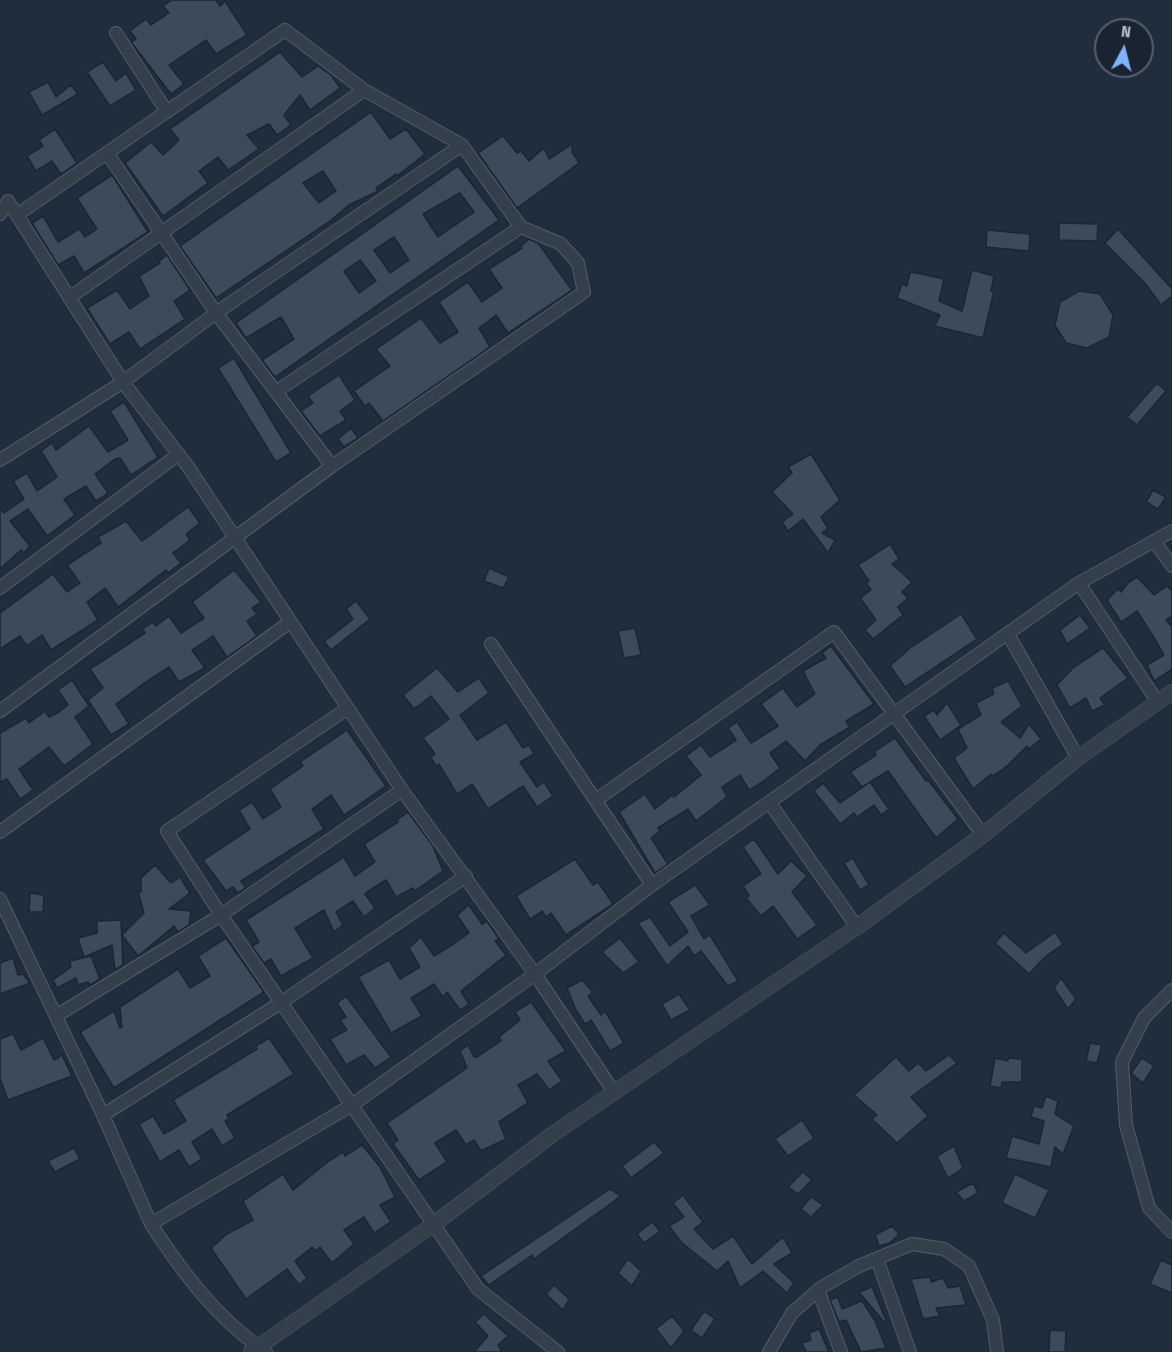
<!DOCTYPE html>
<html>
<head>
<meta charset="utf-8">
<style>
	body { margin:0 }
	#map { position:relative; width:1172px; height:1352px; overflow:hidden; background:#202d3c; font-family:"Fira Sans Condensed",sans-serif }
	canvas { display:block }
	.north { position:absolute; left:1094px; top:18px; width:60px; height:60px; box-sizing:border-box; background:#1a2431; border:2px solid #56606d; border-radius:50%; rotate:7deg; font-size:16px; font-weight:700; line-height:24px; text-align:center; color:#afb9c8 }
	.north::after { content:''; display:block; margin:auto; width:21px; height:27px; background:#7eb2ff; clip-path:polygon(50% 0,100% 100%,50% 72%,0 100%) }
</style>
</head>
<body>
<div id="map">
<canvas width="1172" height="1352"></canvas>
<div class="north">N</div>
</div>
<script>
const ctx = document.querySelector('canvas').getContext('2d');
ctx.lineJoin = 'round';
function paint(path, color) { ctx.fillStyle = color; ctx.fill(path, 'evenodd'); }
function stroke(path, color, width, dash) { ctx.strokeStyle = color; ctx.lineWidth = width; ctx.lineCap = dash ? 'butt' : 'round'; ctx.setLineDash(dash || []); ctx.stroke(path); }
const building = new Path2D(`
	M172 0H216L220 6 225 1 247 35 216 54 206 40 169 65 184 84 171 94 131 42 136 39 130 31 146 19 151 25 169 13 163 6Z
	M280 52 302 77 318 66 331 75 340 88 310 110 300 95 284 115 291 125 277 135 269 124 247 135 259 149 228 170 218 157 199 171 208 183 163 216 125 163 151 142 163 155 179 140 170 129Z
	M103 62 116 81 126 73 136 90 110 106 87 72Z
	M48 82 56 97 71 85 78 94 42 115 29 92Z
	M371 112 390 139 406 129 425 154 397 176 396 174 376 188 378 191 349 205 330 221 216 298 180 246ZM323 171 336 191 319 203 303 183Z
	M55 129 77 163 61 174 52 161 36 171 27 156 43 146 39 140Z
	M503 136 517 153 521 151 529 161 544 148 549 159 572 144V152L579 163 517 208 478 153Z
	M458 166 499 220 275 377 262 360 294 339 281 317 246 338 236 323ZM460 193 474 212 438 237 423 214ZM394 237 409 260 390 273 374 250ZM360 260 376 281 359 293 344 271Z
	M112 175 148 232 84 273 74 256 58 265 32 223 43 216 58 242 79 229 85 237 97 229 77 198Z
	M1059 223 1098 224 1097 241 1059 240Z
	M1118 229 1172 289V296L1161 305 1145 283 1105 243Z
	M987 230 1030 234 1029 251 986 247Z
	M529 239 538 243 572 290 508 333 496 315 479 328 490 347 383 421 369 403 365 406 354 391 390 366 376 349 421 318 440 343 458 332 439 302 468 282 482 302 502 288 489 269 522 248 521 246Z
	M167 255 190 290 174 301 185 319 140 349 129 332 110 344 87 308 117 290 130 309 149 296 139 276 160 263 159 261Z
	M972 270 994 276 991 291H994L983 338 935 326 940 315 897 298 902 284 907 286 910 272 922 274 944 279 939 301 962 311Z
	M1079 291 1100 294 1113 315 1109 337 1087 348 1066 343 1055 325 1060 302Z
	M234 358 291 453 276 462 218 368Z
	M339 375 355 400 340 411 346 420 320 436 301 411 313 403 308 396Z
	M1157 383 1166 391 1137 425 1127 417Z
	M124 402 158 457 131 475 120 458 115 459 95 474 108 493 96 501 86 486 64 499 75 515 47 536 28 509 10 521 30 546 24 553 21 550 0 569V508L4 513 24 499 13 481 27 473 37 491 57 477 41 451 52 443 56 450 89 426 108 452 128 440 110 411Z
	M351 428 358 438 344 447 338 439Z
	M811 454 840 500 821 517 828 528 822 533 835 540 828 553 803 519 788 531 782 522 793 514 772 492 792 473 788 467Z
	M1153 490 1166 497 1158 509 1146 502Z
	M188 507 200 523 186 534 190 540 173 553 181 563 168 573 166 570 118 607 105 588 87 602 98 620 51 650 42 635 27 646 20 636 0 649V613L53 574 67 592 80 583 67 565 101 543 98 537 126 521 142 541Z
	M890 544 899 559 892 564 912 582 902 592 908 598 898 607 903 615 873 639 865 630 876 620 860 598 871 590 866 583 869 581 858 565Z
	M489 568 509 577 503 588 484 581Z
	M234 570 261 602 252 608 257 614 247 621 257 636 227 657 213 636 192 650 205 668 179 682 169 667 143 684 116 704 129 724 111 735 88 700 103 688 90 669 145 633 143 629 153 622 156 626 169 616 181 633 204 618 192 602Z
	M1137 577 1154 595 1167 586 1172 591V616L1166 620 1172 627V669L1154 681 1147 665 1164 655 1153 636 1137 611 1121 622 1107 600 1118 589 1121 592 1129 582Z
	M356 601 370 619 331 650 324 642 353 619 346 609Z
	M961 614 977 639 905 687 890 666 910 648Z
	M1080 615 1090 628 1067 644 1060 630Z
	M635 628 641 655 624 658 618 631Z
	M831 646 874 704 846 721 850 727 820 745 805 761 786 741 770 753 780 768 761 783 749 790 740 775 722 787 727 797 696 821 688 809 658 828 660 831 651 838 668 864 655 873 619 812 645 794 655 809 672 795 674 797 701 775 686 756 701 745 710 757 736 740 728 728 737 722 751 743 778 726 761 704 783 688 797 707 815 694 803 671 826 658 822 653Z
	M1103 648 1128 678 1100 698 1105 705 1092 711 1086 698 1070 708 1057 685 1073 668Z
	M437 668 458 692 479 678 489 693 460 715 477 740 506 722 523 748 529 745 534 754 520 762 537 787 544 782 553 796 537 807 523 786 488 809 472 784 457 794 439 764 436 766 431 757 435 754 423 738 449 719 431 696 414 709 403 695Z
	M72 680 89 706 75 717 93 744 64 766 49 747 19 769 33 790 20 799 7 779 0 782V733L26 718 29 723 45 711 49 717 59 712 68 705 58 690Z
	M1008 681 1022 706 1001 722 1020 738 1029 724 1041 739 1029 749 1027 746 1007 766 993 776 991 774 973 789 954 758 967 748 958 729 981 715 976 703 994 694 992 688Z
	M947 703 961 725 940 740 924 716 934 710 937 715Z
	M347 730 386 786 344 815 331 795 312 809 324 829 241 881 246 888 238 893 233 887 226 891 203 860 250 829 239 810 252 802 263 819 281 807 270 789 303 766 300 762Z
	M895 738 926 781 928 780 958 819 936 838 888 771 862 787 850 772 876 755 874 752Z
	M870 782 889 809 881 815 874 805 857 817 854 813 840 824 814 791 823 783 840 803Z
	M408 812 433 846 443 871 415 891 413 888 396 897 386 880 367 892 365 894 375 908 364 917 353 901 336 912 343 925 334 932 324 910 295 928 313 958 281 976 271 959 264 963 252 946 259 942 246 920 344 857 355 876 375 862 364 844 398 822 397 820Z
	M754 839 778 874 791 861 807 876 792 892 817 925 797 939 773 906 761 916 746 898 749 896 743 886 761 874 743 847Z
	M853 858 869 885 860 890 844 863Z
	M575 859 593 885 598 882 613 904 566 935 551 913 546 917 542 911 530 919 516 896Z
	M155 865 171 883 180 877 190 893 169 909 191 911 189 925 178 932 174 926 138 956 122 935 144 913 138 892H141V878Z
	M695 885 710 905 691 916 704 939 710 935 738 981 728 986 701 951 694 956 688 946 667 966 638 923 650 917 670 946 688 932 668 902Z
	M30 893 44 895 43 912H29Z
	M469 905 482 924 487 921 499 939 495 941 506 955 461 991 469 1004 460 1010 447 992 443 997 434 984 411 998 422 1016 391 1033 358 977 389 960 400 979 420 967 409 948 421 937 434 956 455 943 469 933 457 915Z
	M121 920 123 965 115 970 112 945 84 957 78 938 97 933V921Z
	M1055 932 1063 944 1045 957 1029 974 995 943 1004 933 1026 953Z
	M226 938 264 992 114 1088 80 1032 114 1011 120 1028 122 1027 120 1007 178 969 190 988 210 976 198 956Z
	M620 938 639 962 623 973 602 952Z
	M91 956 100 979 90 985 88 982 78 985 76 978 57 988 53 980 71 967 70 961Z
	M13 958 18 975 23 974 30 983 0 994V963Z
	M1061 978 1076 999 1068 1009 1054 988Z
	M582 980 593 992 588 996 601 1015 605 1011 624 1043 610 1051 591 1020 585 1024 576 1010 567 988Z
	M679 994 690 1010 671 1020 662 1004Z
	M346 996 391 1057 375 1068 364 1055 346 1065 330 1039 347 1030 340 1020 346 1017 337 1003Z
	M531 1002 566 1051 548 1061 562 1081 549 1090 537 1074 518 1085 528 1103 499 1122 506 1139 481 1151 474 1140 466 1145 456 1130 435 1143 447 1162 419 1180 393 1144 398 1140 387 1123 467 1068 460 1051 468 1045 474 1057H477L501 1041 499 1037 520 1020 515 1012Z
	M13 1034 21 1050 43 1038 54 1060 62 1055 72 1076 8 1100 0 1078V1039Z
	M269 1038 294 1074 227 1115 229 1118 225 1121 235 1138 222 1146 212 1129 192 1142 202 1159 189 1167 179 1150 160 1162 139 1124 153 1116 164 1134 184 1122 186 1121 173 1100 257 1049 256 1046Z
	M1090 1043 1102 1045 1097 1063 1086 1061Z
	M949 1055 957 1063 911 1097 928 1116 897 1143 872 1119 877 1115 854 1095 896 1057 909 1071 918 1063 926 1071Z
	M995 1058 1008 1061V1058L1022 1059V1082H1002L1001 1088 990 1086Z
	M1142 1058 1154 1066 1143 1083 1131 1073Z
	M1046 1096 1058 1101 1055 1114 1074 1126 1063 1154 1055 1147 1051 1167 1006 1158 1012 1136 1039 1144 1044 1121 1031 1117 1034 1106 1042 1108Z
	M802 1120 814 1138 788 1156 775 1139Z
	M654 1142 664 1153 631 1178 622 1166Z
	M362 1145 380 1167 395 1197 380 1205 391 1222 374 1233 364 1217 344 1230 354 1244 332 1263 320 1247 315 1251 312 1247 295 1261 307 1278 299 1285 287 1269 246 1299 211 1248 227 1234 253 1220 243 1201 283 1174 293 1190 329 1161 343 1152 345 1156Z
	M954 1146 963 1168 948 1178 937 1156Z
	M74 1148 80 1159 55 1172 48 1161Z
	M803 1172 812 1180 798 1194 788 1187Z
	M1015 1174 1049 1190 1035 1218 1002 1203Z
	M973 1183 978 1193 964 1201 956 1192Z
	M610 1189 621 1196 534 1259 532 1255 489 1285 481 1276Z
	M683 1195 703 1222 694 1229 713 1249 733 1236 752 1264 783 1237 792 1253 774 1264 794 1283 787 1293 763 1271 740 1288 728 1261 717 1271 681 1242 669 1226 684 1217 673 1203Z
	M811 1197 823 1205 811 1217 801 1209Z
	M652 1222 660 1231 644 1243 637 1234Z
	M892 1226 899 1234 890 1243 879 1246 875 1235Z
	M628 1259 641 1271 632 1286 618 1273Z
	M1161 1260 1172 1265V1293L1150 1284Z
	M930 1277 931 1282 943 1278 948 1288 960 1286 966 1305 936 1308 940 1316 923 1319 911 1279Z
	M554 1285 569 1299 563 1310 546 1294Z
	M872 1287 886 1320 884 1322 859 1292Z
	M838 1297 842 1309 862 1301 875 1321 886 1348 861 1352 846 1320 839 1322 830 1300Z
	M704 1311 715 1319 702 1338 691 1330Z
	M484 1314 508 1336 498 1345 502 1352H474L488 1336 475 1322Z
	M672 1316 684 1331 671 1348 656 1329Z
	M819 1329 829 1352H806L802 1343 811 1340 809 1333Z
	M1050 1330 1066 1331 1065 1352H1049Z`);
const minor = new Path2D(`
	M116 33 167 112
	M107 153 216 313 332 466
	M0 214 8 201 123 382 216 313 462 145
	M69 298 364 90
	M277 391 521 227
	M0 460 123 382 189 468 402 790 535 974 614 1092
	M1154 541 1172 566
	M1079 583 1157 701
	M0 588 179 454
	M1008 634 1078 758
	M491 644 652 885
	M348 708 167 831 221 915 478 1289 558 1352
	M0 711 332 466 584 292 578 263 561 244 521 227 462 145 364 90 285 30 17 215
	M596 800 834 632 983 835
	M769 802 857 927
	M0 832 290 622
	M0 899 103 1115 151 1224
	M1172 990 1144 1018 1122 1062 1126 1125 1149 1208 1172 1232
	M56 1016 221 915 402 790
	M103 1115 282 1002 466 876
	M877 1259 910 1352
	M818 1290 841 1352
	M266 1352C217 1319 183 1273 151 1224L352 1105 535 974 652 885 1079 583 1172 531
	M769 1352 792 1313 822 1287 859 1266 912 1244 944 1249 969 1266 993 1320 997 1352`);
const tertiary = new Path2D(`
	M251 1352 434 1224 553 1134 857 927 983 835 1078 758 1172 692`);
paint(building, '#3c4b5b');
stroke(building, '#1c2633', 1.5);
stroke(minor, '#525c6a', 14);
stroke(tertiary, '#525c6a', 16);
stroke(minor, '#343f4c', 12);
stroke(tertiary, '#343f4c', 15);
</script>
</body>
</html>
